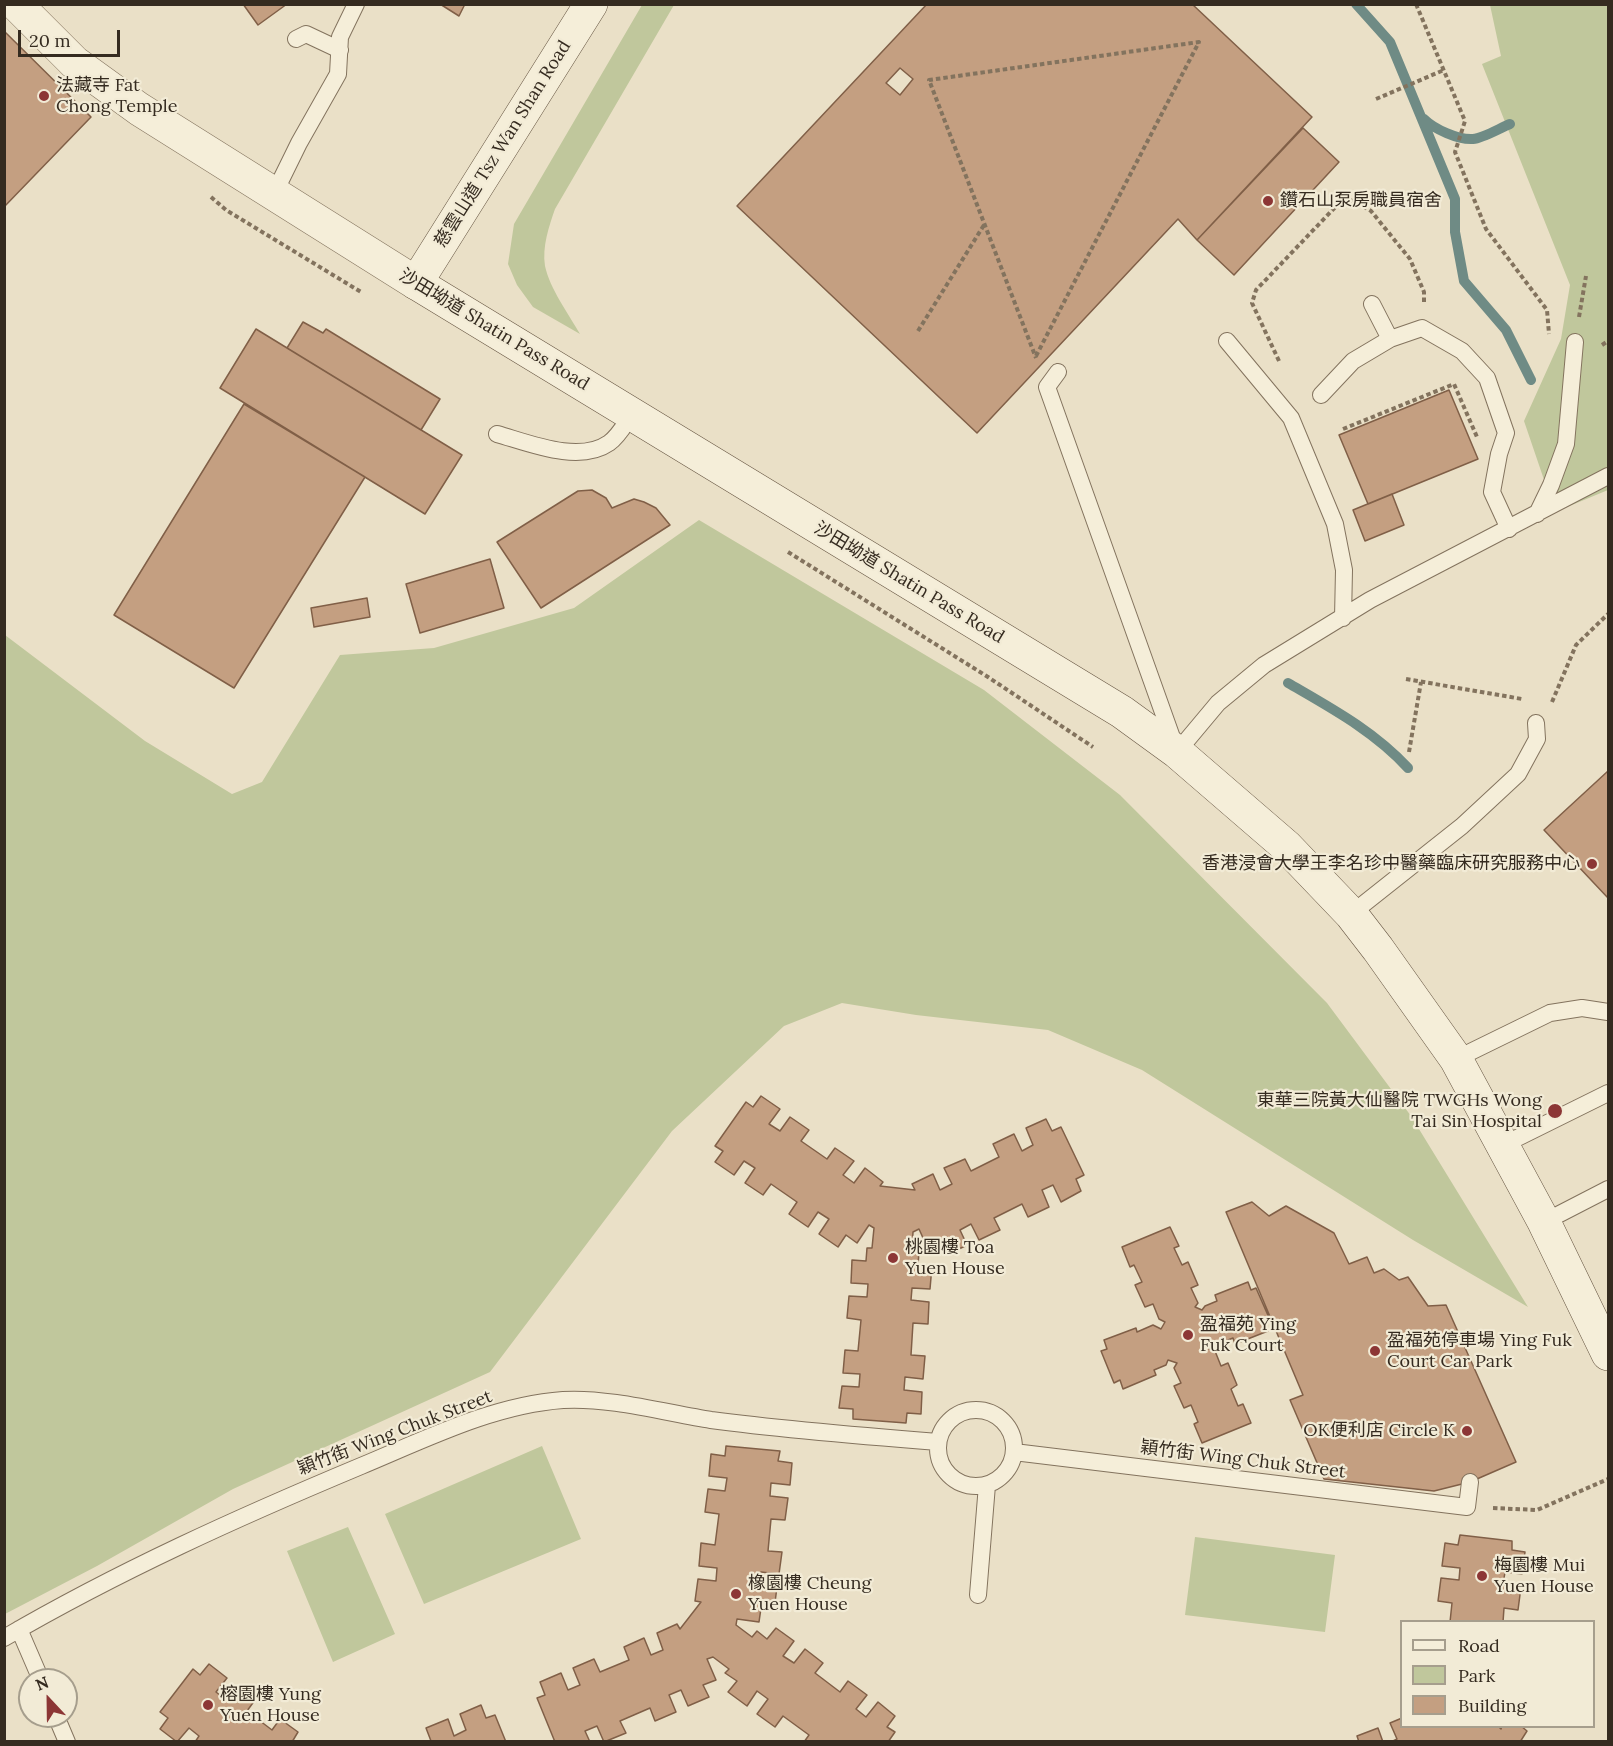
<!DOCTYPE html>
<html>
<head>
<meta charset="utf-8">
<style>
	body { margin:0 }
	#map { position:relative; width:1613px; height:1746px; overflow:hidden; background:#eae0c7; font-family:Lora,serif }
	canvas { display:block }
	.frame { position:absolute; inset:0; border:6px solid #352b20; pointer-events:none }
	.legend { position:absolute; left:1400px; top:1620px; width:195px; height:108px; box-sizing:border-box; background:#f2ebd6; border:2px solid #a69e8d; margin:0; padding:8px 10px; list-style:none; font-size:18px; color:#352b20 }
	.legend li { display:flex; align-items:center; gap:12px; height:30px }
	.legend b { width:30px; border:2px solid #a69e8d }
	.north { position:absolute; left:18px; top:1668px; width:60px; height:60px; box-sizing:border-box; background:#f2ebd6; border:2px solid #a69e8d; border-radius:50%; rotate:338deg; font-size:16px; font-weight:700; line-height:24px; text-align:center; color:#352b20 }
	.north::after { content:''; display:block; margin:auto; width:21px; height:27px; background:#8c3635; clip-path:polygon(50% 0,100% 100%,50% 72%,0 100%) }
	.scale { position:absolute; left:18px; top:30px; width:102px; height:27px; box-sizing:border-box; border:3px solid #352b20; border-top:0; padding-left:8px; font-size:18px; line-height:21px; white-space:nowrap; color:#352b20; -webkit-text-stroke:4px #f2ebd6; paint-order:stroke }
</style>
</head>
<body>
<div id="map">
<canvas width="1613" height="1746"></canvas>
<div class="frame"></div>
<ul class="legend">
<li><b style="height:8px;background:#f5eed9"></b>Road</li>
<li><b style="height:16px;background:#c0c79c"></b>Park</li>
<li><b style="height:16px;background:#c49f81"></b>Building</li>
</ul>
<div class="north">N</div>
<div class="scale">20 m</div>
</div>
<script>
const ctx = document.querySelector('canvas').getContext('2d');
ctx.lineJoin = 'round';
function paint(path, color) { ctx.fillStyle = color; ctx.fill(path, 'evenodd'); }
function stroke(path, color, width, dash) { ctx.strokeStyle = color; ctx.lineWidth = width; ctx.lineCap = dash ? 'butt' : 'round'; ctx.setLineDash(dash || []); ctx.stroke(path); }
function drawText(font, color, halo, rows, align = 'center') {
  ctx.font = font + ' Lora,"Noto Sans TC",serif'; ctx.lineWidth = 4.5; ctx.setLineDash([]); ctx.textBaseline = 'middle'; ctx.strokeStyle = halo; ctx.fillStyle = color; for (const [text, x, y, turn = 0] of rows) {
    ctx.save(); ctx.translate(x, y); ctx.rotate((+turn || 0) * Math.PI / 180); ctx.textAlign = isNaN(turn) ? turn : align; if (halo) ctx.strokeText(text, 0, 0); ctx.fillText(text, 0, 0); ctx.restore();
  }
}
const green = new Path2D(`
	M642 5H674L555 209C549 226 542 247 545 266 550 289 568 313 580 334L533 307 517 285 508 264 514 224Z
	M1490 5H1608V490L1555 512 1524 421 1561 339 1570 285 1482 64 1501 56Z
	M699 520 984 690 1120 795 1327 1003 1411 1116 1528 1307 1413 1240 1142 1070 1048 1030 916 1015 842 1003 784 1026 672 1131 490 1372 233 1489 97 1566 5 1614V635L145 741 232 794 262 782 340 655 434 648 574 608Z
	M542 1446 581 1539 424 1604 385 1514Z
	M348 1527 395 1634 333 1662 287 1551Z
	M1195 1537 1335 1555 1325 1632 1185 1615Z`);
const stream = new Path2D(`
	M1356 4 1390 42 1455 199V232L1464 281 1506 330 1531 380
	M1424 119C1434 129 1458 140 1473 139 1483 138 1500 128 1510 124
	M1288 683C1331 708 1374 731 1408 768`);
const building = new Path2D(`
	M243 4H287L258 25Z
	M440 4H465L459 16Z
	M927 4H1192L1312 117 1197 240 1178 219 977 433 737 206Z
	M4 31 91 117 4 207Z
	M900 68 913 79 900 95 886 83Z
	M1303 128 1339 162 1234 275 1197 240Z
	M303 322 323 333 326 329 440 399 421 430 287 348Z
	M256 329 462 455 425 514 220 388Z
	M1449 390 1478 459 1368 504 1339 435Z
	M244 404 365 477 234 688 114 615Z
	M592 490 606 498 612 508 634 499 644 502 656 508 670 525 541 608 497 542 578 491Z
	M1392 494 1404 525 1365 541 1353 510Z
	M490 559 504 608 420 633 406 584Z
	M367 598 370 617 314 627 311 608Z
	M1608 771V898L1544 830Z
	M761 1096 780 1109 769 1124 780 1131 790 1117 809 1130 801 1141 827 1159 835 1148 854 1161 843 1175 854 1183 865 1168 883 1182 880 1186 915 1190 912 1184 933 1174 940 1190 952 1184 944 1168 965 1159 971 1171 999 1157 993 1144 1014 1134 1022 1151 1033 1145 1026 1128 1046 1119 1052 1131 1061 1127 1084 1175 1076 1179 1081 1191 1061 1202 1053 1185 1042 1190 1049 1207 1028 1217 1022 1204 994 1218 1000 1230 979 1240 971 1224 960 1230 967 1245 947 1255 941 1243 928 1249 919 1229 913 1232 912 1251 919 1252 918 1265 932 1266 930 1289 912 1288 911 1300 929 1302 928 1324 913 1323 911 1355 925 1356 923 1379 905 1377 904 1390 922 1392 921 1414 907 1413 906 1423 853 1419V1409L839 1408 842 1386 859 1387 860 1374 843 1373 845 1350 858 1351 861 1320 847 1318 849 1296 867 1297 868 1284 851 1283 852 1260 866 1261 867 1248H872L874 1228 869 1225 857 1243 846 1235 838 1247 819 1234 829 1219 818 1212 808 1227 789 1214 797 1202 771 1184 763 1195 745 1183 755 1168 744 1161 734 1175 715 1162 723 1151 715 1146 746 1102 753 1107Z
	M1252 1202 1269 1216 1286 1206 1334 1233 1349 1264 1367 1257 1374 1273 1384 1269 1399 1280 1408 1277 1428 1306 1446 1305 1516 1462 1470 1482 1434 1491 1324 1479 1290 1400 1303 1395 1226 1212Z
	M1170 1227 1179 1246 1174 1248 1182 1265 1188 1262 1198 1285 1191 1288 1198 1303 1195 1307 1202 1310 1205 1306 1217 1301 1215 1295 1248 1282 1251 1290 1256 1288 1270 1320 1264 1323 1268 1331 1235 1344 1233 1338 1218 1344 1211 1342 1209 1349 1215 1351 1221 1366 1228 1363 1237 1385 1231 1389 1238 1406 1243 1404 1251 1423 1202 1443 1194 1424 1198 1422 1191 1405 1184 1408 1174 1386 1181 1383 1174 1368 1177 1363 1168 1360 1166 1365 1154 1370 1156 1375 1123 1389 1120 1380 1114 1383 1101 1351 1107 1349 1104 1340 1136 1328 1137 1332 1153 1325 1161 1329 1165 1322 1159 1319 1153 1304 1145 1307 1135 1285 1142 1282 1134 1265 1130 1267 1122 1247Z
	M726 1446 780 1451 778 1461 792 1463 790 1485 771 1483 770 1496 788 1498 785 1520 771 1519 768 1551 782 1552 779 1574 761 1572 759 1585 777 1587 774 1610 761 1608 759 1622 737 1619 736 1625 752 1637 757 1631 767 1639 776 1628 794 1641 783 1656 794 1663 805 1649 823 1663 815 1673 840 1692 848 1681 867 1695 856 1709 866 1717 878 1702 895 1716 887 1727 895 1732 888 1742H804L809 1735 783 1716 775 1727 757 1714 768 1699 757 1691 747 1706 728 1692 737 1681 725 1673 729 1669 713 1657 707 1659 716 1680 703 1685 709 1697 688 1706 681 1690 669 1695 676 1712 655 1721 650 1708 620 1721 626 1733 604 1742 597 1726 585 1731 590 1742H555L537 1698 545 1695 540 1682 561 1673 568 1690 580 1685 573 1668 594 1659 600 1672 629 1660 624 1647 644 1638 651 1655 663 1650 657 1633 677 1624 680 1629 701 1602 695 1601 698 1579 716 1581 717 1568 699 1566 701 1543 715 1545 719 1514 705 1512 708 1489 725 1491 727 1478 709 1476 711 1454 725 1456Z
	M1460 1535 1512 1541V1550L1525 1552 1522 1574 1505 1572 1503 1585 1521 1587 1518 1610 1504 1608 1503 1622H1450L1452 1603 1438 1601 1441 1578 1459 1580 1460 1568 1442 1566 1445 1543 1458 1545Z
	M209 1664 227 1678 216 1692 226 1700 237 1686 255 1700 247 1711 272 1730 280 1719 298 1732 292 1742H195L199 1736 189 1728 177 1742 160 1729 168 1718 160 1712 193 1669 200 1675Z
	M481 1705 486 1718 495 1715 506 1742H430L431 1741 426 1728 448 1719 454 1736 466 1730 460 1714Z
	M1402 1718V1726H1498L1501 1729 1502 1726H1521L1527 1731 1520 1742H1391L1397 1739 1390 1723Z
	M1378 1728 1383 1742H1359L1357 1736Z`);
const path = new Path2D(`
	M1416 4 1465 121 1455 152 1486 229 1547 310 1549 334
	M1376 99 1444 70
	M211 197 226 210 361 292
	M1579 317 1586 276
	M918 331 984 225
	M1602 345 1608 341
	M1036 356 1199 42 929 80 1036 358
	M1279 361 1252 303 1256 290 1343 199 1354 201 1371 211 1410 259 1424 292V303
	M1343 429 1454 384 1477 437
	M788 552 988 677 1093 747
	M1406 679 1522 699 1523 701
	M1552 702 1576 645 1608 614
	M1409 752 1421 682
	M1493 1508 1537 1510 1608 1479`);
const service = new Path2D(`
	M296 39 306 34 340 50
	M274 194 299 143 338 74 340 37 356 4
	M1372 304 1390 339
	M1227 341 1291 418 1335 524 1344 570 1343 618
	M1058 372 1047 387 1175 746
	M1321 395 1353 361 1390 339 1422 328 1462 351 1487 378 1506 433 1499 454 1492 492 1509 529
	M497 434C529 443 579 464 609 443 619 436 625 424 632 414
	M1537 514 1551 485 1566 444 1575 342
	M1177 752 1218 703 1264 665 1370 600 1608 476
	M1351 914 1462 826 1518 774 1537 739 1536 723
	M1456 1059 1550 1013 1582 1008 1608 1012
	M1503 1145 1608 1093
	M1544 1222 1608 1189
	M938 1448a38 38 0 1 1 76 0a38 38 0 1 1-76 0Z
	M1014 1452 1467 1507 1470 1482
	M978 1595 987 1485
	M19 1629 41 1680
	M4 1638C119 1571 239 1517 361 1466 426 1439 493 1405 563 1400 607 1397 667 1413 711 1420 786 1430 862 1436 938 1442
	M56 1716 67 1742`);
const minor = new Path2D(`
	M16 4 74 62 139 109 416 283`);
const secondary = new Path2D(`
	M591 4 416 283 1122 712 1177 752 1286 846 1351 914 1378 949 1456 1059 1544 1222 1608 1354`);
const markers = [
	[44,96,6,"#8c3635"],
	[1268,201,6,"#8c3635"],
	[1592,864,6,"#8c3635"],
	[1555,1111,8,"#8c3635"],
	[893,1258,6,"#8c3635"],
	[1188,1335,6,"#8c3635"],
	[1375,1351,6,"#8c3635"],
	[1467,1431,6,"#8c3635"],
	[1482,1576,6,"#8c3635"],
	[736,1594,6,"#8c3635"],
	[208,1705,6,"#8c3635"]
];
const poiNames = [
	["法藏寺 Fat",56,86],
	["Chong Temple",56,107],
	["鑽石山泵房職員宿舍",1280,201],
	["香港浸會大學王李名珍中醫藥臨床研究服務中心",1580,864,"right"],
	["東華三院黃大仙醫院 TWGHs Wong",1542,1101,"right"],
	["Tai Sin Hospital",1542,1122,"right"],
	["桃園樓 Toa",905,1248],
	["Yuen House",905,1269],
	["盈福苑 Ying",1200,1325],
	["Fuk Court",1200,1346],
	["盈福苑停車場 Ying Fuk",1387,1341],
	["Court Car Park",1387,1362],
	["OK便利店 Circle K",1455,1431,"right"],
	["梅園樓 Mui",1494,1566],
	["Yuen House",1494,1587],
	["橡園樓 Cheung",748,1584],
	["Yuen House",748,1605],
	["榕園樓 Yung",220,1695],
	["Yuen House",220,1716]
];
const streetNames = [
	["慈雲山道 Tsz Wan Shan Road",503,144,-58],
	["沙田坳道 Shatin Pass Road",494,330,31],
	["沙田坳道 Shatin Pass Road",909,583,31],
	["穎竹街 Wing Chuk Street",395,1433,-21],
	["穎竹街 Wing Chuk Street",1243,1460,7]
];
paint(green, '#c0c79c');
stroke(stream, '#6f8b85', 10);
paint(building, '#c49f81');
stroke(building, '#805f47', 1.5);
stroke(service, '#83735e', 18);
stroke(minor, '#83735e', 34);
stroke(secondary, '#655441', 34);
stroke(path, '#83735e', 4, [4.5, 3]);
stroke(service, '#f5eed9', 16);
stroke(minor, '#f5eed9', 33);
stroke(secondary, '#f5eed9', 33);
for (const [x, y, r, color] of markers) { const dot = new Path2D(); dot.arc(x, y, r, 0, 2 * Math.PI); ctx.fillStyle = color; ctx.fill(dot); stroke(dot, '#f2ebd6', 2); }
drawText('18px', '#352b20', '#f2ebd6', poiNames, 'left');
drawText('18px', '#352b20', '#f2ebd6', streetNames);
</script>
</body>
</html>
